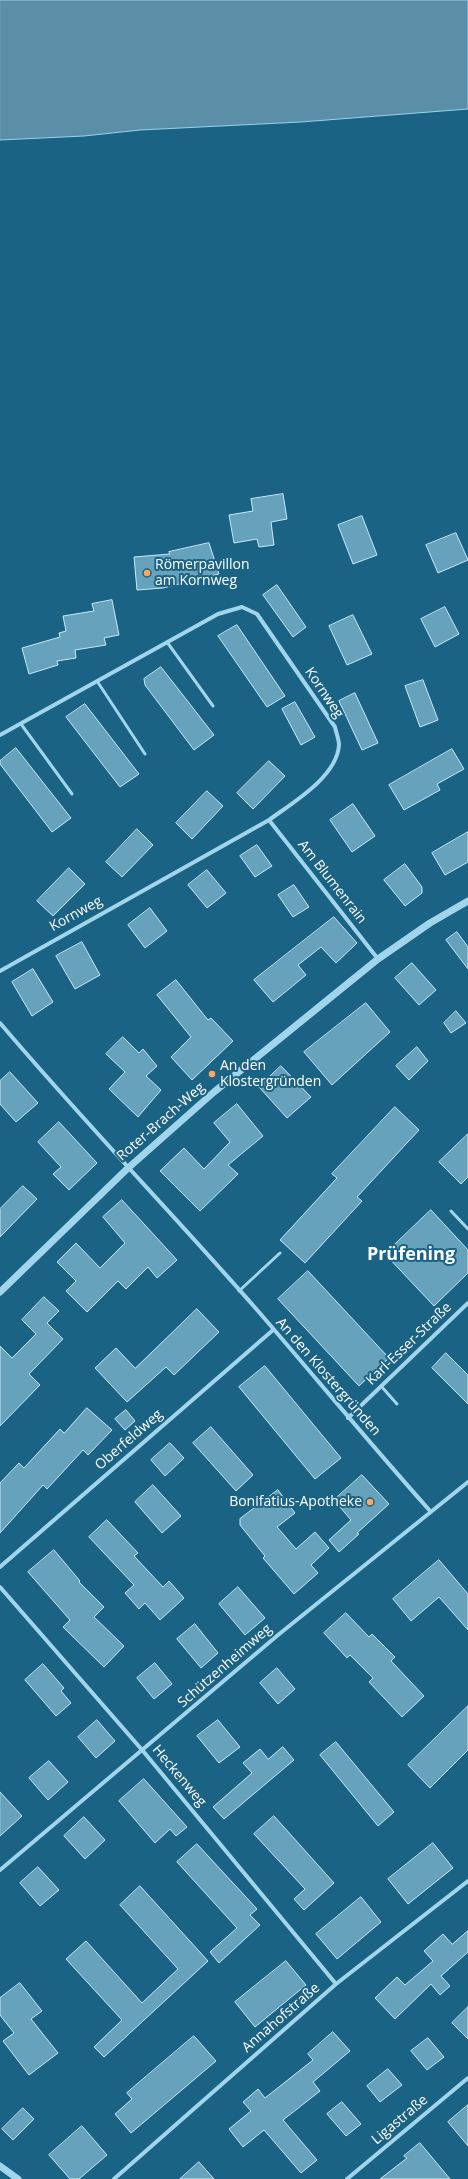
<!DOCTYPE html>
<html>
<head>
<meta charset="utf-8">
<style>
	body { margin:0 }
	canvas { display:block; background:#1b6384 }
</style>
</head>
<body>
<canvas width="468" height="2179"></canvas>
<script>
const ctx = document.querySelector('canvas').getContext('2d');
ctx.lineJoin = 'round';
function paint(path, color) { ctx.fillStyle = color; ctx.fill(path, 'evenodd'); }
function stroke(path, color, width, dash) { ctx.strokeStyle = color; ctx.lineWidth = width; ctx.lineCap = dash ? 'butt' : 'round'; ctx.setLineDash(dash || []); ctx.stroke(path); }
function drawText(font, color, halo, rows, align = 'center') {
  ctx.font = font + ' "Open Sans",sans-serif'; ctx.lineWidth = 4; ctx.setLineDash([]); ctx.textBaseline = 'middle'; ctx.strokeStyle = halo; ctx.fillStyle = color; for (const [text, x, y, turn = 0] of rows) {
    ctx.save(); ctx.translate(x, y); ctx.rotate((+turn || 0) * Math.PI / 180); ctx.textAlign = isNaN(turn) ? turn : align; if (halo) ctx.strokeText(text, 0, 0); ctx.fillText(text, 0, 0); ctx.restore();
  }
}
const water = new Path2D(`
	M0 0H468V109L301 122 140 130 84 136 0 140Z`);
const building = new Path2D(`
	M283 494 287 519 271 522 274 545 259 547 257 539 234 543 229 515 253 511 251 499Z
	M362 516 377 555 353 564 338 525Z
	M456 533 468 560 438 573 426 545Z
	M209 543 219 574 163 588 137 590 134 557 170 554 169 552Z
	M277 585 306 627 293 637 263 595Z
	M112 600 119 635 104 638 106 645 75 650 76 658 57 661 58 665 29 674 22 648 60 637 59 633 66 631 63 616 94 611 92 604Z
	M445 607 459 634 435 647 421 619Z
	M353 615 372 654 347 665 329 626Z
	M237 625 285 696 267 707 218 636Z
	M161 667 214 735 194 750 145 685 144 679Z
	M423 680 438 720 420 727 405 686Z
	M355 693 378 743 362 750 339 701Z
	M295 702 315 737 301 745 282 709Z
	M85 704 139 774 120 787 66 717Z
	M16 748 71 818 52 832 0 764V761Z
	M452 749 464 769 437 784 440 790 404 810 389 785Z
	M269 761 285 776 253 809 237 793Z
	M207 791 223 806 192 839 176 823Z
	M353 804 375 836 352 852 330 820Z
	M137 829 153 845 122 877 106 862Z
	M468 832V862L445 875 432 853Z
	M257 845 272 866 255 877 240 856Z
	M405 864 422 887V893L405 906 384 880Z
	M69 868 85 884 53 916 37 901Z
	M207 870 226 893 207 908 188 885Z
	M294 885 309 907 293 917 278 895Z
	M150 908 167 931 145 948 128 925Z
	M334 917 357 943 336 963 321 947 298 965 306 975 273 1002 254 980Z
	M457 932 468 947V969L446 940Z
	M82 942 100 975 75 989 56 956Z
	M412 963 436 990 419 1005 395 978Z
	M33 969 53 1002 32 1016 12 982Z
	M176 980 208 1020 211 1018 233 1041 192 1080 171 1057 191 1037 157 995Z
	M366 1003 390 1032 332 1085 304 1052Z
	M456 1011 466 1023 451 1033 444 1023Z
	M123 1037 139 1053 143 1049 157 1066 146 1076 161 1090 138 1117 109 1089 125 1072 106 1054Z
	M417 1047 428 1061 409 1080 396 1066Z
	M281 1066 311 1097 287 1118 259 1087Z
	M10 1072 38 1103 16 1122 0 1104V1081Z
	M237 1104 263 1136 228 1165 238 1174 200 1211 160 1171 184 1148 204 1169 230 1142 214 1123Z
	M395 1107 419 1130 357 1197 362 1201 305 1263 280 1240 337 1178 332 1174Z
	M59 1122 97 1163 69 1190 53 1174 61 1167 38 1142Z
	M468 1134V1177L461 1184 439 1162Z
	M23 1186 37 1199 0 1237V1209Z
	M122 1200 177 1260 157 1278 148 1267 126 1289 118 1281 87 1312 66 1291 76 1281 57 1262 76 1243 100 1268 125 1243 103 1217Z
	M431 1210 468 1250V1273L434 1306 385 1254Z
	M308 1271 389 1358 359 1386 278 1299Z
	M44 1297 59 1311 47 1323 63 1339 29 1374 40 1385 0 1426V1346L12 1358 36 1334 22 1320Z
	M197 1309 219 1332 174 1375 166 1367 127 1402 95 1368 116 1348 135 1368Z
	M446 1353 468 1375V1404L432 1368Z
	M265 1366 341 1458 315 1479 239 1387Z
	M87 1408 112 1430 88 1455 83 1450 47 1489 43 1485 0 1533V1483L19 1463 24 1468 60 1429 64 1433Z
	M126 1410 135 1421 125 1430 115 1419Z
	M211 1427 253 1475 236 1491 193 1443Z
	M170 1443 184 1458 165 1476 151 1460Z
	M362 1475 389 1504 357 1533 359 1534 339 1552 329 1540 351 1520 334 1500Z
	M153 1485 181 1516 162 1533 135 1502Z
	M278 1490 295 1513 277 1527 296 1549 315 1532 329 1548 311 1565 318 1573 294 1594 263 1558 265 1556 240 1525V1519Z
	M107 1520 138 1553 134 1556 163 1587 169 1581 184 1598 160 1620 145 1603 139 1609 125 1593 134 1585 89 1537Z
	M54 1550 80 1581 79 1582 104 1607 94 1617 124 1646 104 1667 63 1627 70 1620 28 1572Z
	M439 1560 468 1594V1630L439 1597 411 1621 393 1599Z
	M238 1587 265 1618 245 1635 219 1604Z
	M346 1613 369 1637 372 1634 395 1657 391 1661 424 1696 402 1717 369 1682 373 1678 350 1655 347 1658 324 1633Z
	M195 1624 218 1653 201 1668 177 1639Z
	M155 1663 172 1684 154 1699 137 1678Z
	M43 1664 64 1688 61 1691 71 1703 56 1716 25 1680Z
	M277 1668 295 1689 278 1704 260 1683Z
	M468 1706V1750L430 1788 408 1765Z
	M97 1720 115 1741 96 1758 78 1737Z
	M218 1720 240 1747 219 1763 197 1736Z
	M336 1742 394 1812 378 1826 320 1755Z
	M283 1747 294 1760 224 1819 213 1807 252 1773 243 1763 260 1749 268 1759Z
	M49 1761 68 1782 48 1800 29 1778Z
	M144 1779 187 1827 176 1836 170 1829 155 1843 119 1801Z
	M0 1792 22 1816 0 1836Z
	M274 1816 334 1883 304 1910 294 1899 305 1889 254 1834Z
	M84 1817 105 1840 85 1859 64 1836Z
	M433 1843 453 1868 408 1904 388 1879Z
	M197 1844 257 1909 250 1915 260 1925 219 1963 210 1952 237 1928 177 1862Z
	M38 1867 59 1890 40 1906 20 1883Z
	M140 1886 208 1961 104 2057 94 2047 122 2020 66 1959 86 1941 142 2003 178 1969 120 1905Z
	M361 1897 381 1922 337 1959 316 1934Z
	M468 1931V1952L441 1976 450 1986 440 1995 431 1984 395 2019 375 1998 397 1977 405 1985 433 1961 424 1951 443 1934 452 1944Z
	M286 1961 306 1985 255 2027 235 2002Z
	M20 1983 42 2011 31 2019 58 2053 29 2075 3 2041 14 2033 0 2015V1998Z
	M468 2007V2039L452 2023Z
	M333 2032 350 2051 313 2082 320 2091 283 2120 317 2160 301 2173 264 2130 243 2147 229 2129 251 2111 243 2102 258 2089 265 2098 313 2060 308 2054Z
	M194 2036 216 2061 131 2133 115 2114 132 2099 127 2093Z
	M428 2038 444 2057 427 2070 411 2051Z
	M388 2069 402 2085 380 2102 367 2086Z
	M342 2102 361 2124 346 2136 327 2114Z
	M468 2105V2146L448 2122Z
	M23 2108 34 2119 13 2140 2 2129Z
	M82 2126 107 2155 79 2179H70L49 2155Z
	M420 2143 450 2179H380L407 2158 404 2156Z
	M199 2162 214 2179H180Z`);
const service = new Path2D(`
	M167 642 213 706
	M97 681 145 754
	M21 724 72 794
	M451 1211 468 1229
	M239 1291 280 1253
	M381 1386 397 1404`);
const minor = new Path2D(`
	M0 735 218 614 242 607 257 614 335 727C336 732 339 740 339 745 337 777 292 803 269 820L0 971
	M269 820 378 959
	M0 1023C84 1122 173 1214 258 1311 316 1378 372 1446 431 1512
	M348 1418 468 1303
	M0 1567 273 1330
	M0 1587 143 1751 336 1984
	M0 1870 278 1635 468 1482
	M114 2179 336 1984 468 1881
	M347 2179 468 2078`);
const tertiary = new Path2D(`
	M0 1292 127 1169 214 1092 378 959 430 923 468 901
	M0 2166 18 2179`);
const markers = [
	[147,573,4,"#fda75e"],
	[212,1074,4,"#fda75e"],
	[370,1502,4,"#fda75e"]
];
const poiNames = [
	["Römerpavillon",155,565],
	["am Kornweg",155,581],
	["An den",220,1066],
	["Klostergründen",220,1082],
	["Bonifatius-Apotheke",362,1502,"right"]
];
const streetNames = [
	["Kornweg",324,693,56],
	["Am Blumenrain",332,882,52],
	["Kornweg",76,914,-29],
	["Roter-Brach-Weg",161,1122,-41],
	["Karl-Esser-Straße",409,1344,-44],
	["An den Klostergründen",328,1377,49],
	["Oberfeldweg",129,1440,-41],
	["Schützenheimweg",225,1666,-41],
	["Heckenweg",179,1776,50],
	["Annahofstraße",281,2018,-41],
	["Ligastraße",400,2120,-40]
];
const districtNames = [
	["Prüfening",411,1255]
];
paint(water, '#5b8fa7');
stroke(water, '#94d4ed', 1);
paint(building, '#66a2bc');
stroke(building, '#c6e9f8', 1);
stroke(service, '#a1d5eb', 3);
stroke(minor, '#a1d5eb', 4);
stroke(tertiary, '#a1d5eb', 7);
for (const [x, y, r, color] of markers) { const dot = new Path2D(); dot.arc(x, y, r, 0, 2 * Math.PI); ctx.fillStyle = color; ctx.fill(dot); stroke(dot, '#1b6384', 1.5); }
drawText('14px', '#fff', '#1b6384', poiNames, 'left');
drawText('14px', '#fff', '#1b6384', streetNames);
drawText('bold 18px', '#fff', '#1b6384', districtNames);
</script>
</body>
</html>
